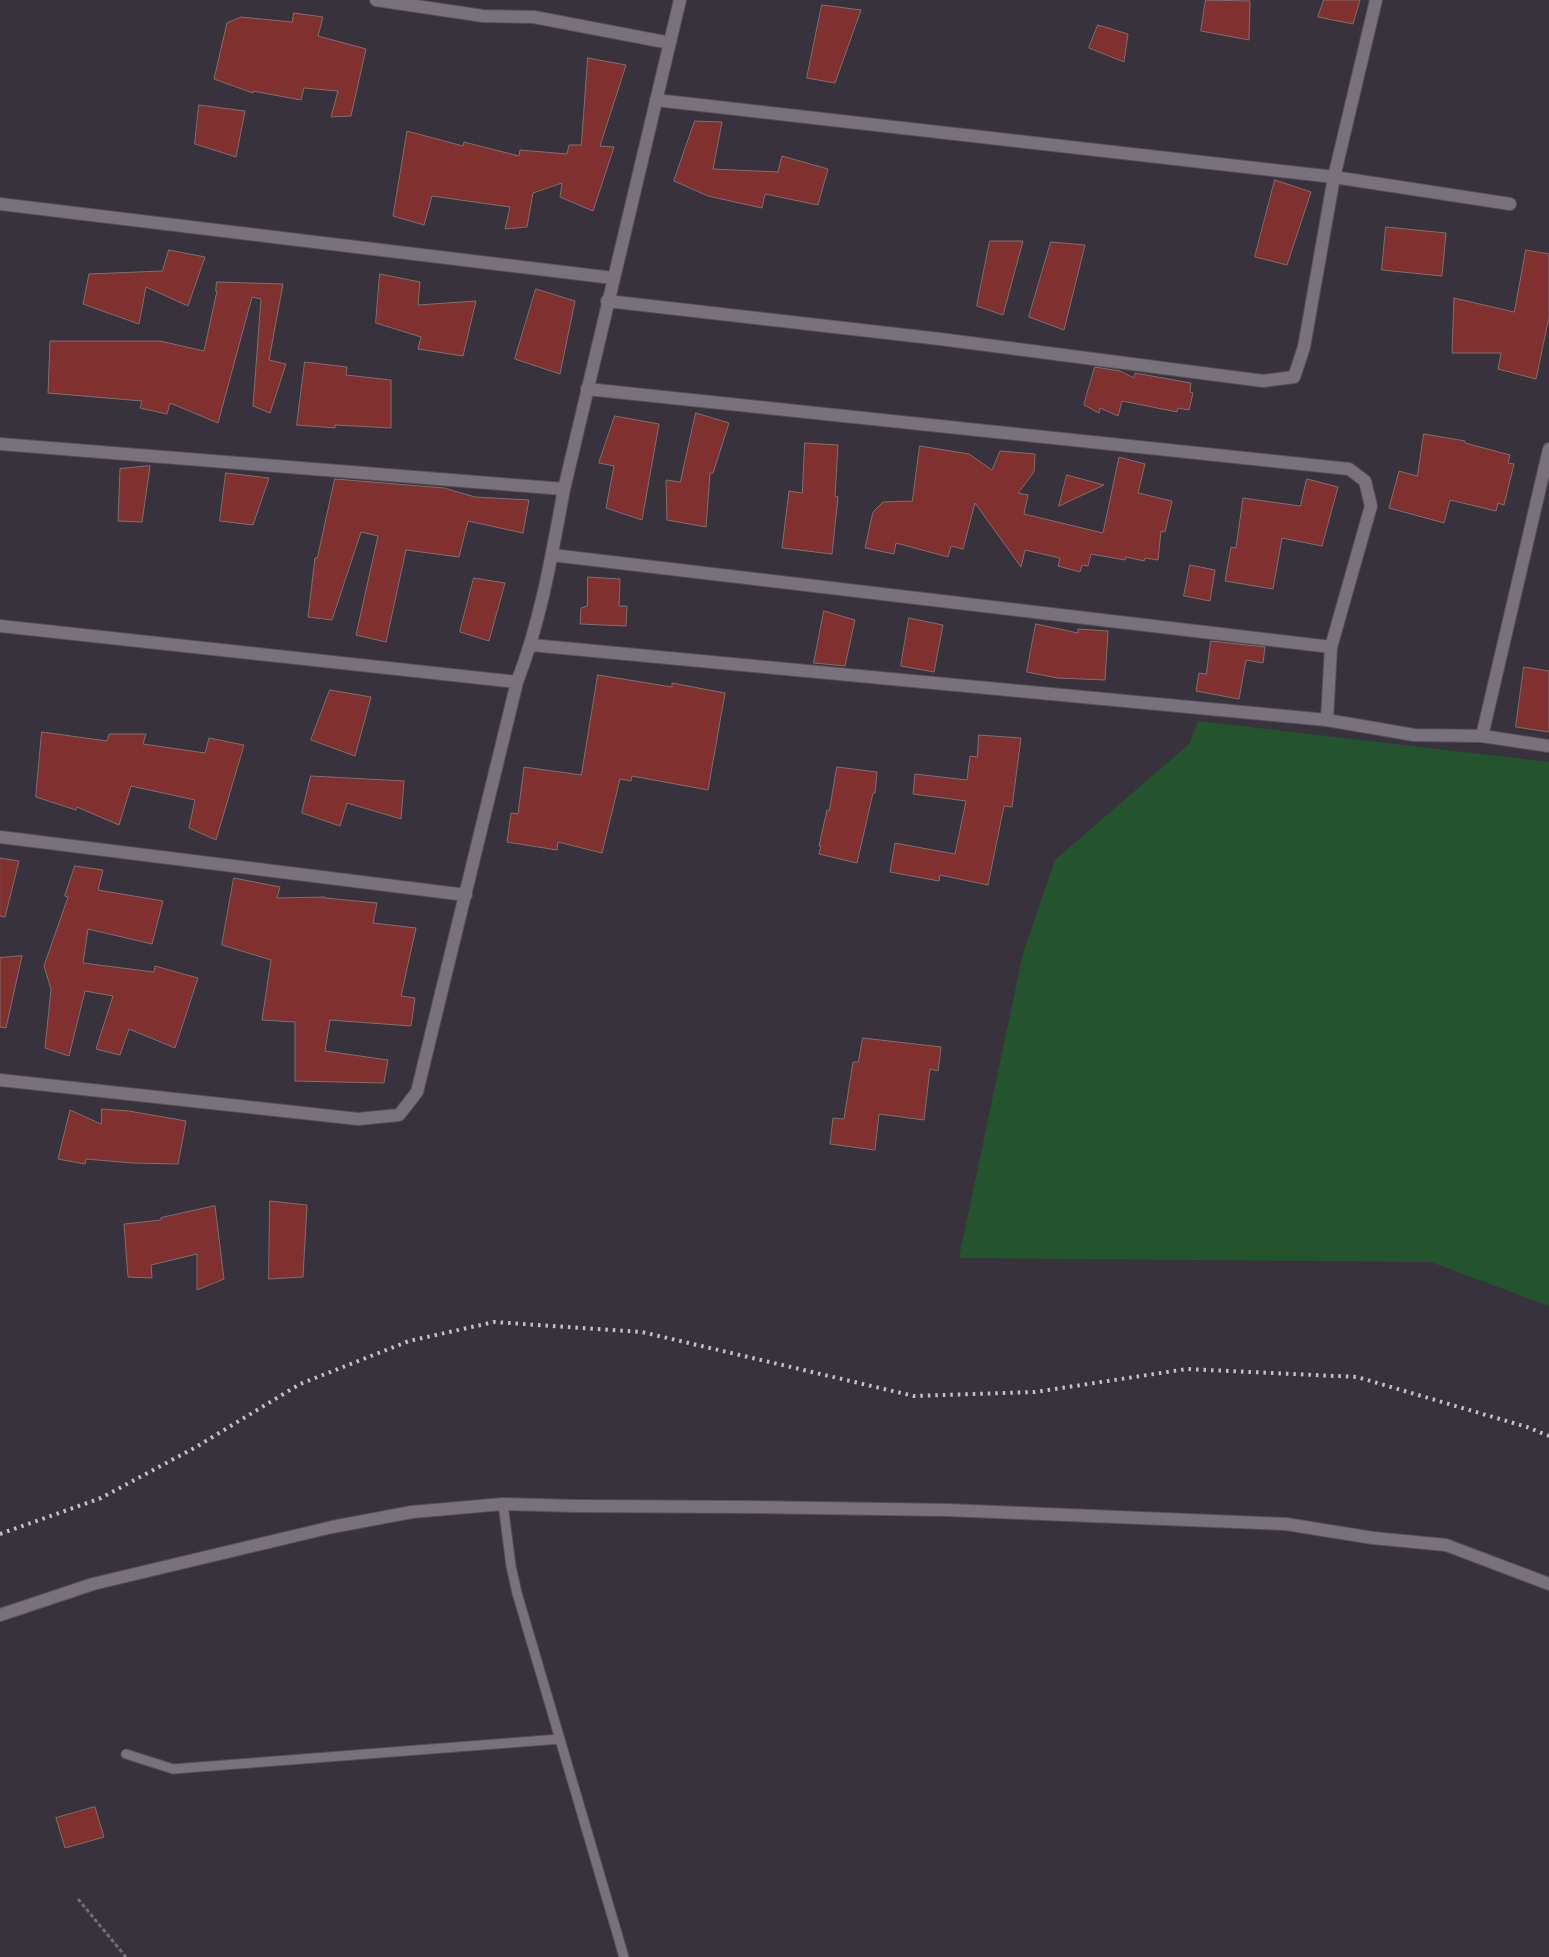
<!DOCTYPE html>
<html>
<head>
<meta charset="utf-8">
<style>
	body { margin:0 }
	canvas { display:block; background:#38323c }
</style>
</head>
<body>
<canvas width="1549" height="1957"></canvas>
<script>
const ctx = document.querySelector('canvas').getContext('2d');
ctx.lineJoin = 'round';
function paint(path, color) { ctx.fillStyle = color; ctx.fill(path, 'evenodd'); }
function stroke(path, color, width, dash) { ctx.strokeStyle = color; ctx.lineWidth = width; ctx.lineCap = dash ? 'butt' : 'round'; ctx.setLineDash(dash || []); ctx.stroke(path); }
const green = new Path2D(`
	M1198 721 1549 762V1306L1431 1262 959 1258 1023 953 1055 860 1189 744Z`);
const building = new Path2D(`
	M1206 0 1250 1 1249 40 1201 31Z
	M1324 0H1360L1353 24 1318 17Z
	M822 5 861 10 835 83 807 78Z
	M294 13 323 17 318 36 366 49 351 116 331 117 338 91 304 88 301 100 253 91V93L214 79 227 23 241 17 292 22Z
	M1098 25 1128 34 1124 62 1089 48Z
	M588 58 626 65 600 146 614 147 593 211 560 197 562 183 533 193 527 227 505 229 510 207 432 196 424 225 393 216 407 131 463 146 464 142 519 156 520 150 567 154 569 145H581Z
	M199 105 245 111 236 157 195 144Z
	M695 121 722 122 713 169 778 172 782 156 828 169 818 205 765 194 762 208 708 196 674 181Z
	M1275 180 1311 192 1287 265 1255 257Z
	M1386 227 1446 233 1442 276 1382 270Z
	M990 241H1023L1003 315 977 306Z
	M1051 242 1085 245 1064 330 1029 317Z
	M169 250 205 257 188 306 146 287 139 324 83 304 89 274 162 271Z
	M1526 250 1549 254V317L1536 379 1498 369 1501 353H1452L1454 298 1514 312Z
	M380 274 420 282 418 305 476 301 463 356 418 349 421 337 376 323Z
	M217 282 283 284 269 360 286 364 270 413 253 406 261 299 252 297 218 423 170 403 167 414 140 408 142 401 48 393 50 341H160L204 351 217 291H216Z
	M536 289 575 301 560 374 515 359Z
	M305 362 347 367 346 375 391 380V428L335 425V428L297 425Z
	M1095 367 1120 371 1134 378 1135 373 1191 383 1190 392 1193 393 1189 410 1178 408 1177 412 1122 401 1118 416 1100 408 1099 413 1084 405Z
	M696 413 729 423 713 473H710L706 527 667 520 666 480 680 482Z
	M615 416 659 424 642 520 606 508 614 466 599 463Z
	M1424 434 1465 441V443L1510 455 1508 463 1514 464 1504 505 1498 503 1496 511 1450 500 1444 523 1389 508 1399 471 1417 476Z
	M805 443 838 445 835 496 838 497 832 554 782 548 789 491 802 493Z
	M920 446 969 454 992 470 1000 451 1035 454 1034 472 1018 493 1028 495 1024 514 1103 533 1119 457 1145 464 1138 493 1172 501 1165 532 1161 531 1158 560 1145 558 1144 561 1126 557 1125 560 1091 554 1088 566 1082 565 1080 572 1058 566 1060 558 1025 550 1021 567 975 503 963 549 951 546 948 557 896 543 894 554 865 548 873 512 883 502 912 501Z
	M150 466 142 522 118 521 120 469Z
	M226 473 269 478 253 525 220 521Z
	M1067 475 1104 485 1059 506Z
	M335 479 444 488 475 497 529 500 523 533 468 521 459 557 406 550 386 642 356 635 378 536 361 532 332 620 308 617 315 558H317Z
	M1307 479 1338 487 1322 546 1282 538 1273 589 1225 581 1231 547 1236 548 1243 498 1300 506Z
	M1190 565 1215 570 1210 601 1184 596Z
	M588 577 620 579 619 606H627L626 626 580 624 581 608 587 606Z
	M474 578 505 583 489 641 460 632Z
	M824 611 855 620 845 666 814 663Z
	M909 618 943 625 934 672 901 666Z
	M1036 624 1078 633V629L1108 631 1105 680 1057 678 1027 672Z
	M1211 641 1265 647 1263 663 1246 660 1239 699 1196 691 1199 673 1206 674Z
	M1524 667 1549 671V732L1516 727Z
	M598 675 672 687V683L725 693 708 790 632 776 631 781 620 779 602 853 558 842 557 850 507 842 511 813 518 814 524 767 581 775Z
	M330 690 371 697 355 756 311 740Z
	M42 732 107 741 109 734H146L143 744 205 753 209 738 244 745 216 840 189 828 195 800 131 786 119 825 77 807 76 810 36 797Z
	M979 735 1021 738 1012 807 1004 806 988 885 940 875 939 881 890 872 895 843 955 854 966 801 913 794 915 774 967 780 970 756 977 757Z
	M837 767 877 772 875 793H873L857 863 819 854 821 846H819L827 810 829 811Z
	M311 776 404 781 401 819 347 803 340 826 302 813Z
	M0 858 19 861 5 917 0 916Z
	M75 866 103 870 98 890 163 901 152 944 88 929 83 963 154 972 155 966 198 978 175 1048 129 1029 120 1055 96 1049 113 996 85 991 69 1056 45 1048 51 989 44 966 68 897 65 896Z
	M234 878 280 887 277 898 325 897V898L377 903 373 923 416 928 401 996 415 998 411 1026 330 1020 325 1051 388 1060 384 1083 295 1081V1022L262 1020 271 960 222 945Z
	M22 956 6 1028 0 1027V958Z
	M863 1038 941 1047 938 1071 930 1069 924 1120 879 1114 875 1150 830 1144 833 1118 844 1119 853 1062H858Z
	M102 1109 129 1111 186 1121 178 1164 133 1163 86 1159 85 1164 58 1159 70 1110 101 1124Z
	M270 1201 307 1205 303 1277 269 1279Z
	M215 1206 224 1279 197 1290V1254L151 1265 152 1278 128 1277 124 1224 161 1220V1218Z
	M95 1807 104 1837 65 1848 56 1818Z`);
const path = new Path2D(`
	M78 1899 126 1957`);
const service = new Path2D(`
	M503 1504 511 1566 517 1593 624 1957
	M126 1754 173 1769 560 1739`);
const minor = new Path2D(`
	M376 0 483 16 534 17 670 43
	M656 100 1334 177 1510 204
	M0 204 613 278
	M607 301 940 339 1263 381 1294 377 1304 347 1334 177 1376 0
	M587 389 1349 469 1365 481 1371 506 1331 647 1327 720
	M0 444 564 489
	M552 555 1331 647
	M0 626 517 682
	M531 645 1327 720 1414 735 1482 736 1549 449
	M1482 736 1549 746
	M0 837 466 895
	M0 1080 358 1119 399 1115 417 1092 517 682C541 620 552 554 564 489L680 0`);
const tertiary = new Path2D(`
	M0 1615 93 1584 332 1527 412 1512 503 1504 576 1506 751 1507 947 1510 1286 1524 1373 1538 1446 1545 1549 1584`);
const rail = new Path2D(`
	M0 1534 101 1498 196 1447 300 1384 409 1341 494 1322 642 1332 914 1396 1035 1392 1187 1369 1357 1377 1527 1427 1549 1436`);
paint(green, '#23542d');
paint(building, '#7f302f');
stroke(building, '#7e6f6d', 1);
stroke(service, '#545058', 11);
stroke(minor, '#545058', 14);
stroke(tertiary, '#545058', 14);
stroke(path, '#736d76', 3, [4, 2.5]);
stroke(service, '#79727d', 9);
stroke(minor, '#79727d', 12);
stroke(tertiary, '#79727d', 12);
stroke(rail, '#c5c1c8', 4, [2.5, 5]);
</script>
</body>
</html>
